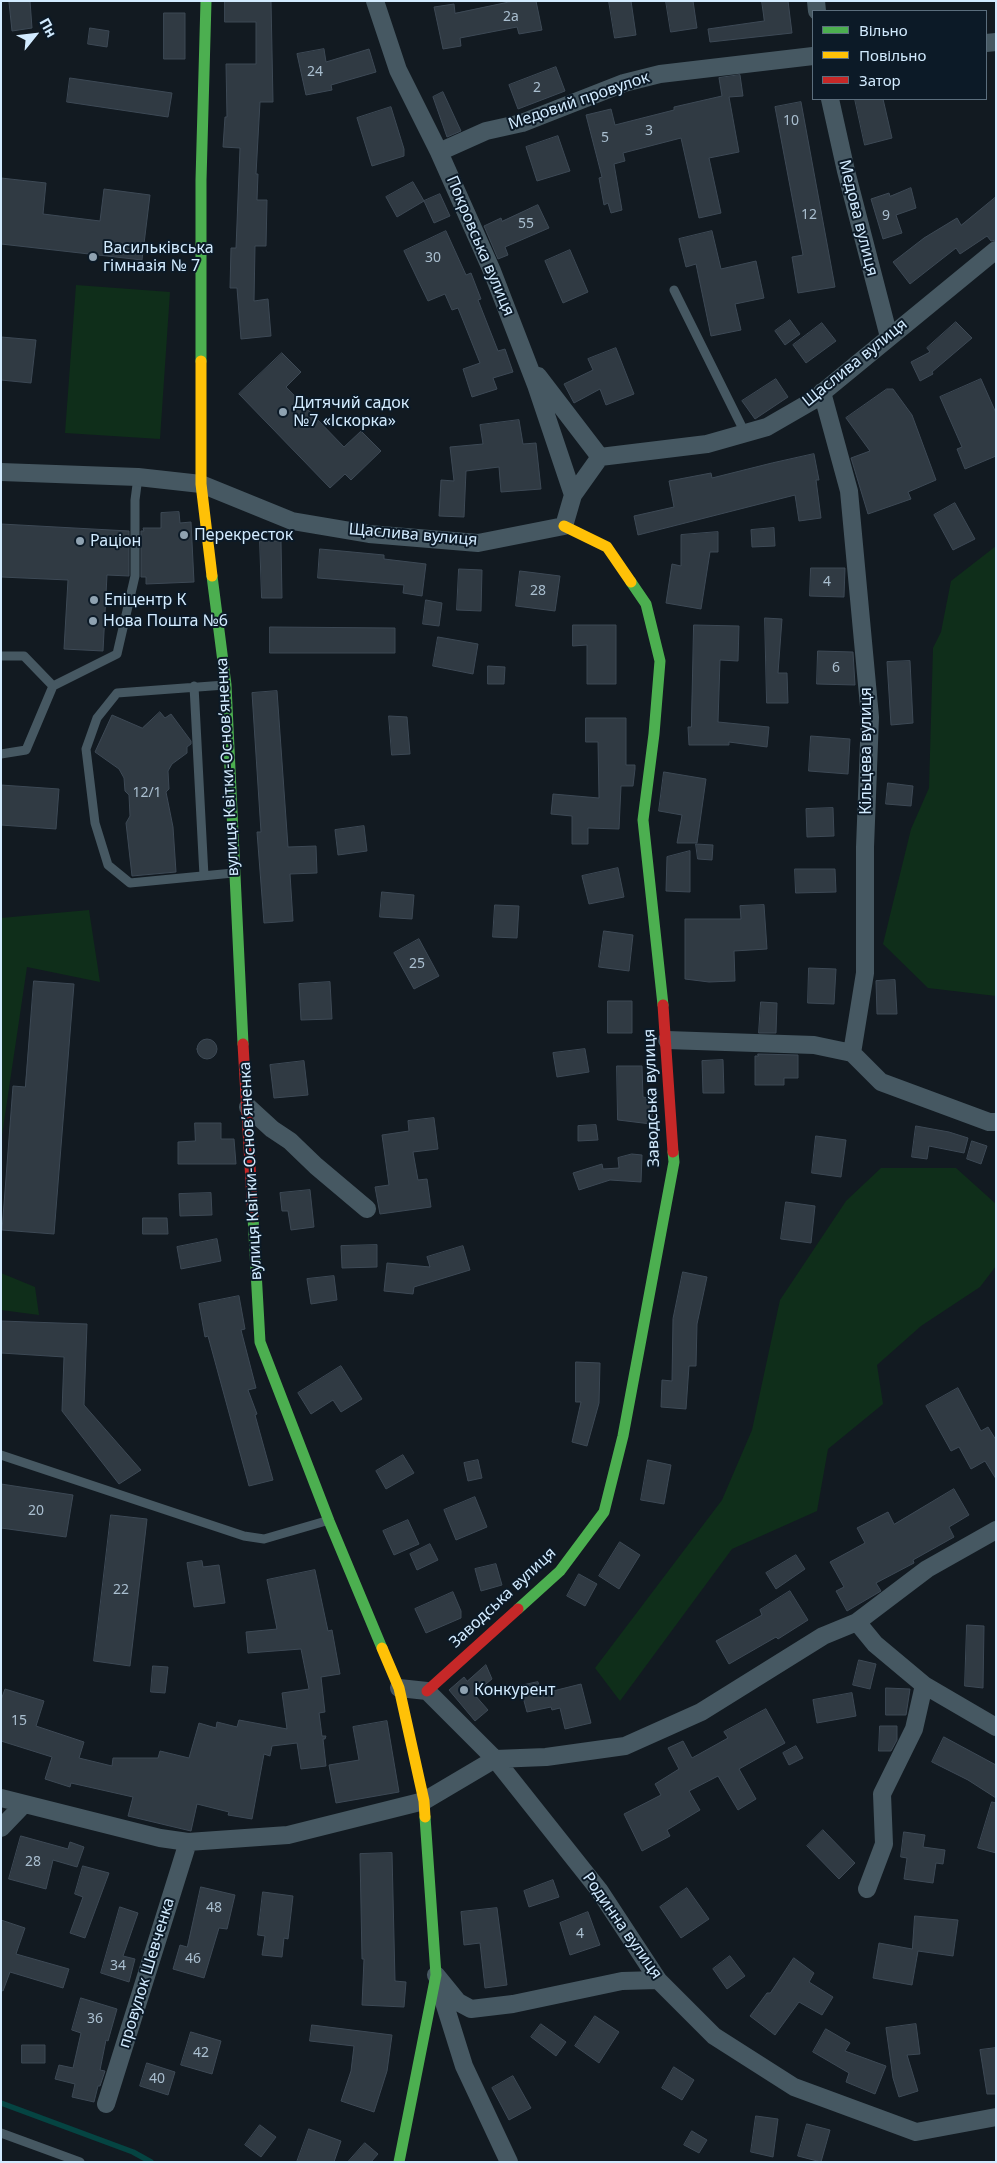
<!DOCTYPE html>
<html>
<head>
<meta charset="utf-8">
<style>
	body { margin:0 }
	#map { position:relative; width:997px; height:2163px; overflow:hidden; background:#121a21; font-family:"Noto Sans",sans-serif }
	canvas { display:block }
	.frame { position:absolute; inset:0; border:2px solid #d2ebff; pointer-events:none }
	.legend { position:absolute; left:812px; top:10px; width:175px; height:90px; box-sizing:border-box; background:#0c1a27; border:1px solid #5b6e7d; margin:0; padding:6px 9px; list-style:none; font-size:15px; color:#d2ebff }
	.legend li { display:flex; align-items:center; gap:10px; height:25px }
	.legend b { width:25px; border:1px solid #5b6e7d }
	.north { position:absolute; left:10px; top:10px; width:50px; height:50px; -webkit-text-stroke:4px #0c1a27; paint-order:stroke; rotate:61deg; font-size:14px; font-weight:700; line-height:20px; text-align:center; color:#d2ebff }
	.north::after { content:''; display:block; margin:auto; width:18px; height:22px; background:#d2ebff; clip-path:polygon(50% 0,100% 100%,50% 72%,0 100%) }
</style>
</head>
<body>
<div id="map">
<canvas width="997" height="2163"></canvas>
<div class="frame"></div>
<ul class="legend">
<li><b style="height:6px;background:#4caf50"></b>Вільно</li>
<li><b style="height:6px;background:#ffc107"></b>Повільно</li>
<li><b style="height:6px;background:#c62828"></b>Затор</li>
</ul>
<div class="north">Пн</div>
</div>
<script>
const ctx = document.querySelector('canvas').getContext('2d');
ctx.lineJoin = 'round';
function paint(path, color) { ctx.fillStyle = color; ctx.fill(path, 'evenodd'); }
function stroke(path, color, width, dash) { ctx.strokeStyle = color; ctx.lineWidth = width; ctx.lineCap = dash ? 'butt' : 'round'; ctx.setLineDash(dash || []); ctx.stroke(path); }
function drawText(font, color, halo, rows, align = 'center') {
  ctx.font = font + ' "Noto Sans",sans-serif'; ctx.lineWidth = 4; ctx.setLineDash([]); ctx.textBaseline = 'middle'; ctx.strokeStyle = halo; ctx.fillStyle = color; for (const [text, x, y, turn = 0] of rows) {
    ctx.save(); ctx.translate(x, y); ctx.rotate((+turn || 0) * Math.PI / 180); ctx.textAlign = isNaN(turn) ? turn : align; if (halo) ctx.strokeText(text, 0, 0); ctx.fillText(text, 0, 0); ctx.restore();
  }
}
const green = new Path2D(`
	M76 285 170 292 160 439 65 433Z
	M996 546V996L928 988 883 944 911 829 929 788 933 648 941 632 951 581Z
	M89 910 100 982 27 967 1 1142V918Z
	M881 1168H956L996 1204V1266L980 1287 921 1326 877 1365 883 1404 828 1449 817 1511 732 1549 620 1701 595 1668 722 1500 752 1430 780 1300 846 1201Z
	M1 1273 35 1287 39 1315 1 1310Z`);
const stream = new Path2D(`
	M1 2103 133 2152 151 2162`);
const building = new Path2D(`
	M19 1H30L32 28 12 31 9 2Z
	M225 1H271L273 102H260L256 174H258L257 200H267L266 246H255L254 301 268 299 271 336 241 339 237 288H230L231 248H236L240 148 223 147 225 117H227L226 64H256V22H225Z
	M514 1H536L542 30 519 34 517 27 460 38 461 46 443 49 434 7 454 4 455 13Z
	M609 1H631L636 35 615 38Z
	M666 1H693L697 28 671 32Z
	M762 1H788L792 33 710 42 708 29 764 21Z
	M164 13H185V59H164Z
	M90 28 109 31 107 47 88 44Z
	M324 49 326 62 369 49 376 72 331 85 332 90 306 95 297 54Z
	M556 67 565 91 518 109 509 85Z
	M740 75 743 96 729 97 739 152 709 158 721 213 699 218 681 138 623 153 625 161 614 164 622 210 611 213 608 203 604 205 599 178 602 177 586 115 611 109 615 125 674 110V107L722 96 719 78Z
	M70 78 172 93 168 117 67 102Z
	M443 92 461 131 447 137 433 97Z
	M855 99H883L892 138 865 145Z
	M801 102 835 287 798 293 792 257 803 255 775 107Z
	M391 107 404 149V156L372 166 357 118Z
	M558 136 570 171 537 181 526 147Z
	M1 178 46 183 43 214 100 221 104 189 150 195 142 260 1 244Z
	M413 182 424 201 397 217 386 197Z
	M911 188 916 208 896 215 902 233 883 239 871 199 889 193 890 196Z
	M440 194 450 216 434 223 424 201Z
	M996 197V240L991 241 987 236 960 254 956 248 910 284 893 262 924 238 957 218 961 225Z
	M538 205 549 228 505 247 508 255 498 259 484 226 501 218 502 221Z
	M446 231 466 275 471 273 481 299 478 300 498 351 505 349 513 372 493 378 497 389 472 397 463 369 480 363 458 308 452 310 445 294 428 301 404 251Z
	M712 231 721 269 756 261 764 298 735 304 741 330 711 336 696 264 686 267 679 239Z
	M570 250 588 292 563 303 545 261Z
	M790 320 800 334 785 345 775 331Z
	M956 322 972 338 932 372 933 374 920 381 911 362 930 352 927 348Z
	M822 323 836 341 806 363 793 345Z
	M1 337 36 340 31 383 1 380Z
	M616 348 634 394 606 405 600 389 574 403 564 384 593 370 588 359Z
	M282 353 301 372 286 387 344 447 361 431 381 451 351 480 345 474 330 488 239 394Z
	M776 379 788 397 755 419 742 401Z
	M981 379 996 413V456L965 469 957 449 962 447 940 397Z
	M887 389H893L912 415 936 480 908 492 911 499 868 514 851 458 870 451 846 418Z
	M519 420 523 444 536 443 541 489 501 492 499 467 466 471 464 517 439 516 441 480 454 481 450 447 483 444 480 425Z
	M814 454 819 480H816L821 518 799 521 795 495 638 535 634 516 674 507 669 481 711 473 712 478 772 463Z
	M955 503 975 539 953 550 934 515Z
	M179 512 180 523 191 522 194 582 146 584V577H141V531H144L143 528H161V513Z
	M1 524 129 531V576L107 575 103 651 64 649 68 580 1 577Z
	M774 528 775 546 752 547 751 530Z
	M718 532V552H710L701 609 666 603 672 564 681 566V535Z
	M260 541H281L282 598H262Z
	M320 549 384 555V559L426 564 422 596 403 593 404 585 318 578Z
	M811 568H845L844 597 810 596Z
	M459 569 482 570 481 611 457 610Z
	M520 571 560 576 555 611 516 606Z
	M426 600 442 603 439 626 423 624Z
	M765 618 782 619 778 673H787L788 703H767Z
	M573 625H616V684H587V645L573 646Z
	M694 625 739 626 738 661 720 660 718 722 769 727 767 747 729 742V745H689L688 727H691Z
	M270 627 395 628V653H270Z
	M438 637 478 644 473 674 433 666Z
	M818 651 853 652 855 685 817 684Z
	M910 661 913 723 891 725 887 662Z
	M488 666 505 667 504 684H488Z
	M277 691 288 847 316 846 317 873 290 874 293 921 264 923 257 832H261L252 693Z
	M160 712 165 718 171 714 191 741V744L187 747V753L172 764 168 771 169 789 166 792 173 827 176 872 132 876 126 823 130 816 129 795 125 791 124 778 119 769 95 752 112 715 142 728Z
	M389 716 407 717 410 754 392 755Z
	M586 718H626V765H635V769L633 786H621L619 829 588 828V844H572V816L551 814 553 794 599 798 598 742H586Z
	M811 736 850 739 848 774 809 771Z
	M664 772 706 779 697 843H677L682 815 659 811Z
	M888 783 913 786 911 806 886 804Z
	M1 785 59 789 56 829 1 825Z
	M833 808 834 836 807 837 806 809Z
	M364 826 367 851 338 855 335 830Z
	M696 844 713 845 712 860 698 859Z
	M690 851V892L666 891 667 857Z
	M618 868 624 897 589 904 582 876Z
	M795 869H835L836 892 796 893Z
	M382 892 414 895 412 919 380 917Z
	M495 905 519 906 517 938 493 937Z
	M764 905 767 949 734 951 735 981 709 982 685 979V919H741L740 906Z
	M604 931 633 935 629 971 599 967Z
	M419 939 439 976 414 989 394 953Z
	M809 968 836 969 834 1004 808 1003Z
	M895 980 897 1014H877L876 981Z
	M34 981 74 984 54 1234 2 1230 13 1086 25 1087Z
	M330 982 332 1019 301 1020 299 984Z
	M608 1001H632V1033H608Z
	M761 1002 777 1003 776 1033H759Z
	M197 1049a10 10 0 1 1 20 0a10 10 0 1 1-20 0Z
	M585 1049 589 1072 557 1077 553 1053Z
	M758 1054 798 1055V1078H784V1085H755V1056H758Z
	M723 1060 724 1093H703L702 1061Z
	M304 1061 308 1095 274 1098 270 1065Z
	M617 1066H642L643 1097 654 1099 651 1124 618 1120Z
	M434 1118 438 1149 413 1152 418 1180 427 1179 431 1207 380 1214 375 1187 389 1185 382 1135 409 1131 408 1121Z
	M195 1123H221V1139H234L236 1164H178V1142L195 1141Z
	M596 1125 598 1140 578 1141V1126Z
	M916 1126 949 1132 968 1138 964 1153 929 1146 927 1159 912 1157Z
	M816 1136 846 1140 841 1177 812 1173Z
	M972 1141 987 1146 981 1164 967 1159Z
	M632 1154 642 1155 641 1182 610 1180 579 1190 573 1173 602 1164 603 1169 619 1168 618 1158Z
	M310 1190 314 1227 291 1230 288 1211H282L280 1193Z
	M211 1193 212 1215 180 1216 179 1194Z
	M786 1202 815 1206 811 1243 781 1239Z
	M143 1218H167L168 1234H143Z
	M217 1239 221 1261 181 1269 177 1247Z
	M377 1245V1267L342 1268 341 1246Z
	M463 1246 470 1270 414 1287 413 1294 384 1291 387 1263 430 1267 427 1257Z
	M683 1272 707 1277 697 1324 696 1366H689L686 1409 661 1407 662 1380 672 1381 673 1319Z
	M334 1276 337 1300 311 1304 307 1279Z
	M239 1296 245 1329 241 1330 256 1388 248 1390 257 1414 255 1415 273 1480 249 1486 208 1336 205 1337 199 1304Z
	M1 1321 87 1324 84 1405 141 1470 119 1484 62 1411 64 1357 1 1353Z
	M576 1362 600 1363 599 1403 587 1446 572 1442 581 1402H576Z
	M341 1366 362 1399 341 1412 333 1400 311 1414 298 1393Z
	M958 1388 981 1431 988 1427 996 1440V1479L985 1461 971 1469 959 1447 951 1451 926 1406Z
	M403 1455 414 1473 386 1489 376 1471Z
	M478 1460 482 1478 468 1481 464 1463Z
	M648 1460 671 1465 664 1504 641 1500Z
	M1 1484 73 1495 66 1537 1 1528Z
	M954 1489 969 1515 949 1527 954 1537 913 1560 914 1563 876 1583 881 1591 847 1611 836 1591 844 1587 830 1562 865 1543 857 1528 888 1512 894 1524Z
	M475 1497 487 1527 456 1540 444 1510Z
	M111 1515 147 1519 130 1666 94 1661Z
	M408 1520 419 1544 394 1555 383 1531Z
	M620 1542 640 1555 619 1589 599 1576Z
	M430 1544 438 1560 417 1570 410 1554Z
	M796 1555 805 1569 776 1589 766 1573Z
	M202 1561 203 1567 219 1565 225 1603 194 1607 187 1563Z
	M496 1564 502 1585 481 1591 475 1569Z
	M315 1570 328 1631 332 1630 340 1674 321 1677 325 1712 319 1713 322 1736H326L325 1739H323L326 1766 301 1769 297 1743 272 1746 270 1756 264 1754 252 1819 228 1815 229 1812 197 1804 191 1831 128 1816 133 1797 71 1783 70 1787 45 1779 52 1757 1 1741V1700L5 1689 44 1701 36 1726 84 1742 79 1758 112 1766 113 1758H158L160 1751 189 1758 199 1723 216 1728 217 1722 237 1727 239 1720 287 1729 282 1693 309 1689 301 1649 248 1653 246 1632 277 1629 267 1580Z
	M579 1574 597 1584 585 1606 567 1596Z
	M790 1591 808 1620 778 1639 776 1637 729 1664 716 1641 762 1615 760 1610Z
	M453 1592 461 1611V1618L426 1633 415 1609Z
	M967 1625 984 1626 983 1688 965 1686Z
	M859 1660 876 1664 870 1689 853 1685Z
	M486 1665 492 1679 474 1694 488 1710 475 1721 449 1690 464 1677 467 1681Z
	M153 1666 168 1667 165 1693 151 1692Z
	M538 1682 541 1694 581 1684 591 1723 565 1729 560 1708 552 1710 551 1707 527 1712 520 1686Z
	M886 1688 910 1689 906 1715H886Z
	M852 1693 856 1716 817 1723 813 1700Z
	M766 1709 785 1743 739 1769 756 1799 738 1810 718 1776 689 1791 700 1810 667 1830 670 1836 642 1851 624 1814 661 1795 655 1784 679 1769 668 1748 683 1741 692 1758 728 1738 724 1732Z
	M387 1721 399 1792 336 1803 329 1765 359 1760 353 1727Z
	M880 1726H897V1740L891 1751H879Z
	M944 1737 996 1765V1798L968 1780 932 1762Z
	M796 1746 803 1758 789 1765 783 1753Z
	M992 1802 996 1803V1853L978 1848Z
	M823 1830 855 1863 839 1879 807 1846Z
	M904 1832 925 1835 923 1847 945 1850 943 1864 936 1863 933 1883 904 1879 907 1858 901 1857Z
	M21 1836 68 1849 70 1842 84 1847 77 1867 53 1860 46 1889 9 1879Z
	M392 1853 395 1981 406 1982 404 2007 362 2005 364 1959H362L360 1854Z
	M83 1866 109 1873 85 1938 70 1933 83 1897 75 1894Z
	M553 1880 559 1897 529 1907 524 1891Z
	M201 1887 235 1895 227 1929 219 1928 204 1978 173 1969 180 1945 187 1947Z
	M687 1888 709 1919 681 1938 660 1907Z
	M263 1892 293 1896 288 1939 284 1938 282 1957 262 1955 265 1936 258 1935Z
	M120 1907 138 1913 123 1956 135 1959 129 1982 101 1973Z
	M497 1908 507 1985 485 1988 480 1943 464 1945 461 1912Z
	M588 1912 600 1945 570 1955 560 1923Z
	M915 1916 958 1920 953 1956 918 1951 912 1985 873 1978 879 1943 912 1949Z
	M1 1920 25 1928 16 1954 69 1969 63 1988 10 1972 3 1991 1 1990Z
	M730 1956 745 1976 727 1989 713 1969Z
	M794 1958 814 1973 809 1982 833 1997 822 2015 799 2002 775 2035 750 2016 767 1993H770Z
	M81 1998 117 2009 108 2041 106 2040 100 2070 105 2071 100 2086H98L94 2102 72 2097 75 2084 55 2079 59 2065 73 2068 81 2033 72 2030Z
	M595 2016 619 2032 599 2063 575 2046Z
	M541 2024 566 2042 556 2056 531 2037Z
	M916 2024 920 2054 907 2055 918 2091 899 2097 893 2078 886 2028Z
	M312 2025 392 2035 387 2071 374 2112 341 2101 351 2071 354 2046 310 2041Z
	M826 2029 850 2043 845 2051 886 2066 875 2094 846 2082 849 2073 813 2052Z
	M191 2032 221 2041 212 2074 181 2065Z
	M22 2045H45V2063H22Z
	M996 2048V2094H987L980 2050Z
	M147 2063 175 2072 168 2095 140 2086Z
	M674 2067 694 2080 682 2100 662 2088Z
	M513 2076 531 2108 509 2120 492 2088Z
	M756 2116 778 2119 773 2157 751 2152Z
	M807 2124 830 2130 821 2162 798 2156Z
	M260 2125 276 2137 261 2157 245 2145Z
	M309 2129 341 2141 334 2162H297Z
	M692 2131 707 2140 699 2153 684 2145Z
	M365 2143 378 2154 371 2162H348Z`);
const lane = new Path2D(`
	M674 290 745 433
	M1 656H24L53 686
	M225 685 117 693 97 718 86 749 95 823 108 865 130 883 233 873
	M194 686 204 876
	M1 754 26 750 53 686 117 654 135 576V500L138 477
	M1 1455 244 1536 264 1539 326 1521
	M1 2133 80 2162`);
const street = new Path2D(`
	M375 1 398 70 439 152 492 271 536 385 573 495
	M816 1 817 11
	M986 43 996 42
	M830 99 846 171 889 337
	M439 152 486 131 522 123 624 83 660 74 813 56
	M538 376 600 457
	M822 392 849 491 870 717 865 847V973L852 1053
	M1 472 138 477 201 484 292 521 369 534 478 543 564 526 573 495 600 457 707 444 767 427 812 401 996 250
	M667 1040 814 1045 852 1053 881 1082 989 1122H996
	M248 1107 272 1129 290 1141 316 1166 367 1209
	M857 1622 875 1644 924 1685 996 1727
	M399 1688 427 1691 495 1759 599 1890 658 1980 714 2036 794 2087 916 2132 996 2117
	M1 1798 160 1838 188 1842 288 1835 424 1801 495 1759 546 1757 625 1746 701 1712 823 1636 857 1622 927 1569 996 1530
	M1 1828 24 1804
	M867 1889 884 1844 882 1794 914 1729 924 1685
	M436 1975 458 2002 471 2009 513 2004 622 1981 658 1980
	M438 1983 464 2066 509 2162
	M106 2104 188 1842`);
const fast = new Path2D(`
	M201 361V180L206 1
	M212 576 226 685 243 1044
	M631 582 646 604 660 661 654 734 643 820 663 1005
	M253 1217 260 1342 329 1521 382 1648
	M518 1609 560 1571 604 1512 623 1436 674 1162 673 1152
	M399 2162 436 1975 425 1817`);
const slow = new Path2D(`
	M201 361V484L212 576
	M564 526 607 547 631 582
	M382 1648 399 1688 424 1801 425 1817`);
const jam = new Path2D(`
	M663 1005 673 1152
	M243 1044 253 1217
	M427 1691 518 1609`);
const markers = [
	[93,257,5,"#8fa2b1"],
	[283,412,5,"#8fa2b1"],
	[184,535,5,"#8fa2b1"],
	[80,541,5,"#8fa2b1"],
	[94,600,5,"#8fa2b1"],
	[93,621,5,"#8fa2b1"],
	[464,1690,5,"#8fa2b1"]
];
const numberNames = [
	["2а",511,17],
	["24",315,72],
	["2",537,88],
	["10",791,121],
	["3",649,131],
	["5",605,138],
	["12",809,215],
	["9",886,216],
	["55",526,224],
	["30",433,258],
	["4",827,582],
	["28",538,591],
	["6",836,668],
	["12/1",147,793],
	["25",417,964],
	["20",36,1511],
	["22",121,1590],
	["15",19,1721],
	["28",33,1862],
	["48",214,1908],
	["4",580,1934],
	["46",193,1959],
	["34",118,1966],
	["36",95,2019],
	["42",201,2053],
	["40",157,2079]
];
const streetNames = [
	["Медовий провулок",579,101,-19],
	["Медова вулиця",858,218,76],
	["Покровська вулиця",480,246,67],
	["Щаслива вулиця",855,363,-39],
	["Щаслива вулиця",413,535,5],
	["Кільцева вулиця",866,751,-90],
	["вулиця Квітки-Основʼяненка",228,767,-93],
	["Заводська вулиця",652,1098,-92],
	["вулиця Квітки-Основʼяненка",251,1171,-93],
	["Заводська вулиця",503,1598,-43],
	["Родинна вулиця",622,1926,55],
	["провулок Шевченка",147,1973,-73]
];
const poiNames = [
	["Васильківська",103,248],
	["гімназія № 7",103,266],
	["Дитячий садок",293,403],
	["№7 «Іскорка»",293,421],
	["Перекресток",194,535],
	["Раціон",90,541],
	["Епіцентр К",104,600],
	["Нова Пошта №6",103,621],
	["Конкурент",474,1690]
];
paint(green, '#0f2e1a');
stroke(stream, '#054442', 5.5);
paint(building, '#303a43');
stroke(building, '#3d4955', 1);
stroke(lane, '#465862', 9);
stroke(street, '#465862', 18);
stroke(fast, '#4caf50', 11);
stroke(slow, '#ffc107', 11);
stroke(jam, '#c62828', 11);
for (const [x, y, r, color] of markers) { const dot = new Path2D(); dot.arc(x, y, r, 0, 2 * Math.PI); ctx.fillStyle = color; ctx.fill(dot); stroke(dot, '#0c1a27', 2); }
drawText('14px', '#aabfd0', null, numberNames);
drawText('16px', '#d2ebff', '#0c1a27', streetNames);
drawText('16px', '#d2ebff', '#0c1a27', poiNames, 'left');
</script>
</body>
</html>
